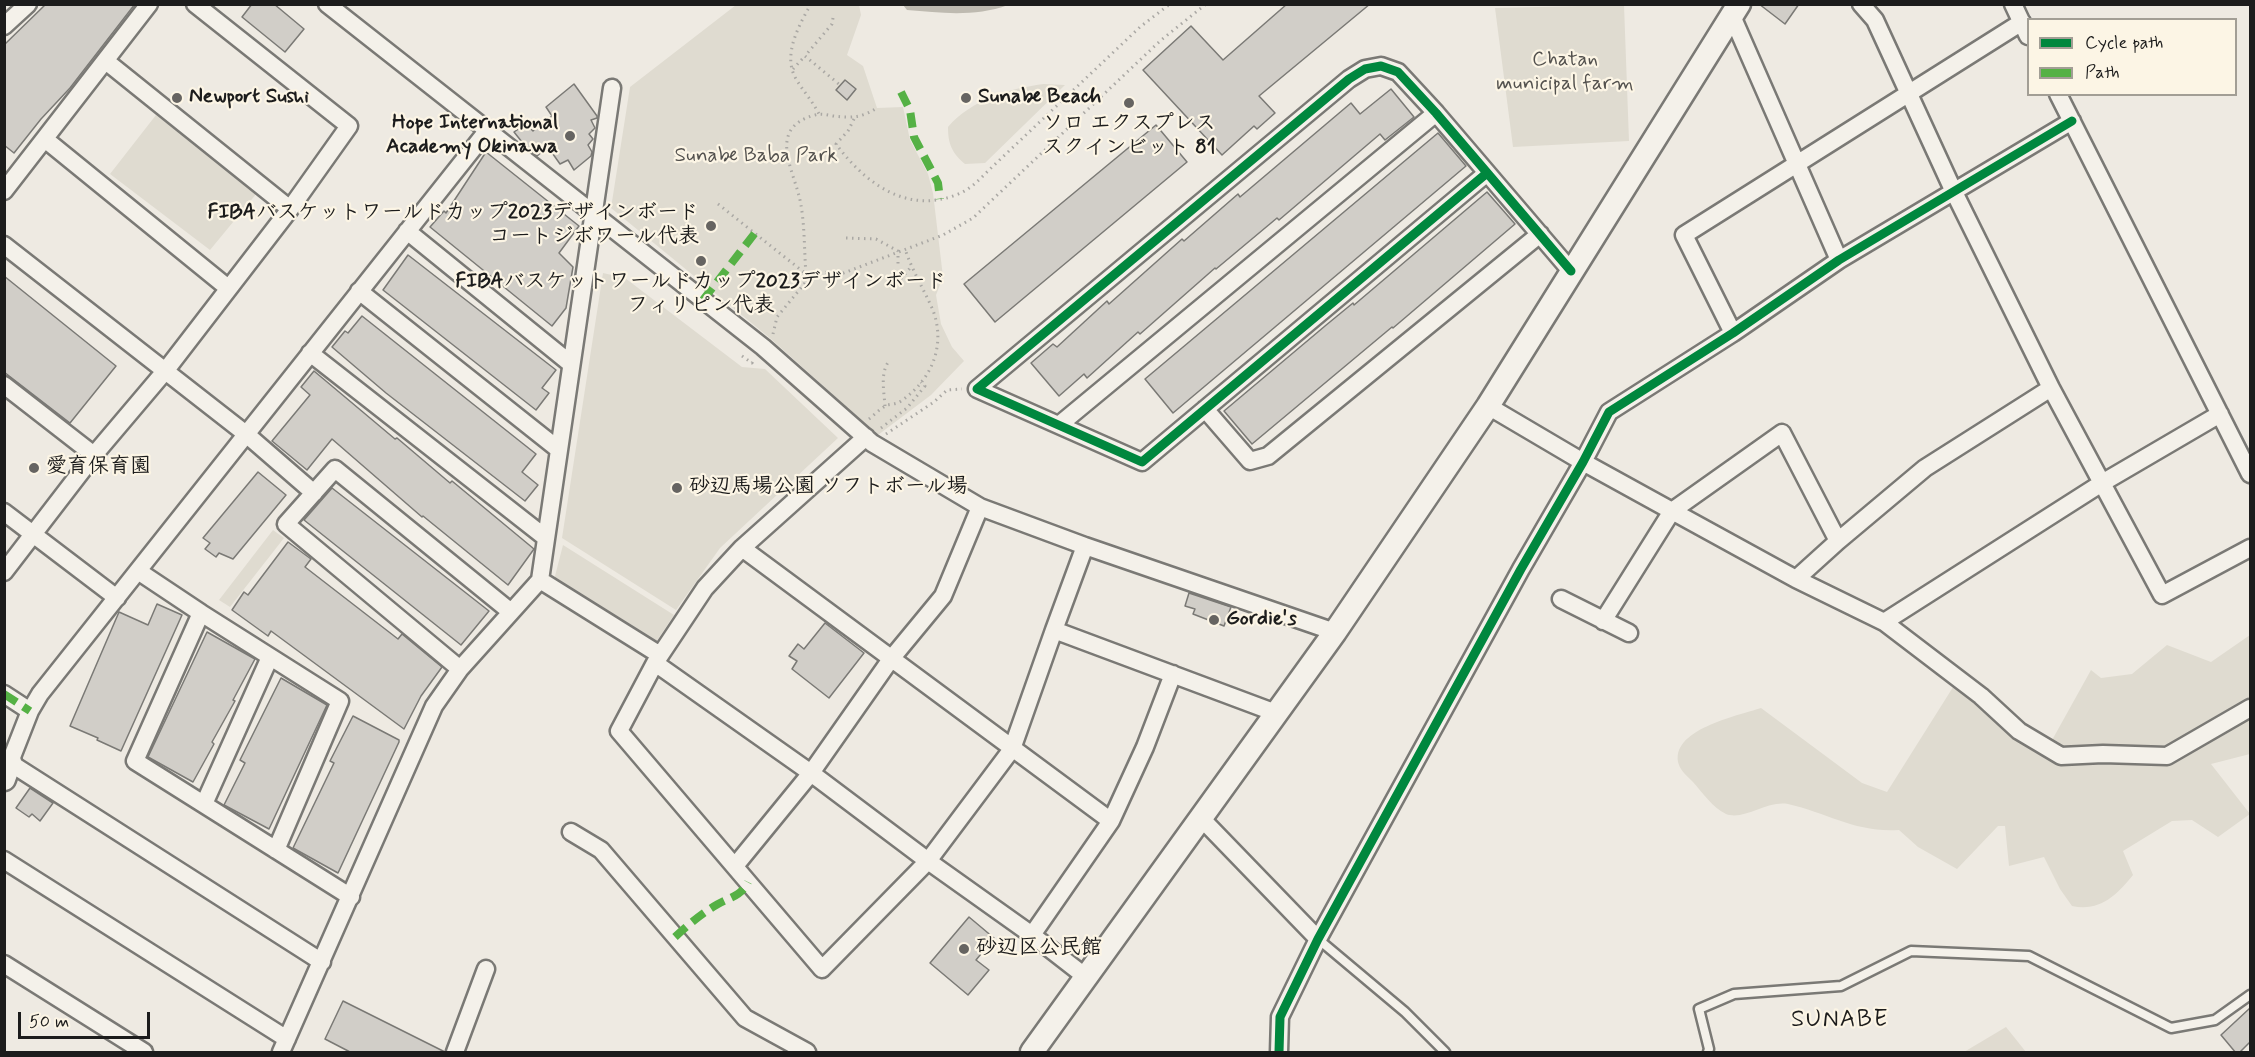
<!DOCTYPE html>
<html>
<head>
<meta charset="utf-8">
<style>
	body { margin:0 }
	#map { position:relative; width:2255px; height:1057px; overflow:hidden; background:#eeeae2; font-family:Mynerve,sans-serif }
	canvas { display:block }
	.frame { position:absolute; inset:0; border:6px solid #1c1c1c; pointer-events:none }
	.legend { position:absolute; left:2027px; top:18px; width:210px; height:78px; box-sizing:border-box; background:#fcf5e5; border:2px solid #a29e95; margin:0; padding:8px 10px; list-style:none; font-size:18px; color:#1c1c1c }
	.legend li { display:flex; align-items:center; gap:12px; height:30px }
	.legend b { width:30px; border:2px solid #a29e95 }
	.scale { position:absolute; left:18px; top:1012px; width:132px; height:27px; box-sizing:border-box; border:3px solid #1c1c1c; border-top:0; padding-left:8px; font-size:18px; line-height:21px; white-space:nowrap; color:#1c1c1c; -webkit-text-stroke:4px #fcf5e5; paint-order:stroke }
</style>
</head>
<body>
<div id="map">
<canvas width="2255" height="1057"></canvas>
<div class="frame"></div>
<ul class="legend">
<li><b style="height:8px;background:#00873e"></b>Cycle path</li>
<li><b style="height:8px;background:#55b145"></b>Path</li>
</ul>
<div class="scale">50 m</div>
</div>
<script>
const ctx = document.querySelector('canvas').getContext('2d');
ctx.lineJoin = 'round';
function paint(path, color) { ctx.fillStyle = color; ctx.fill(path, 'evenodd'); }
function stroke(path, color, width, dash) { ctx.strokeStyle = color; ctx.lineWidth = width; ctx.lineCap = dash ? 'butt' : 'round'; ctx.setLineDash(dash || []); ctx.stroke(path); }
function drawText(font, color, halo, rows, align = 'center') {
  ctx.font = font + ' Mynerve,"Klee One",sans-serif'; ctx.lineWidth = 4.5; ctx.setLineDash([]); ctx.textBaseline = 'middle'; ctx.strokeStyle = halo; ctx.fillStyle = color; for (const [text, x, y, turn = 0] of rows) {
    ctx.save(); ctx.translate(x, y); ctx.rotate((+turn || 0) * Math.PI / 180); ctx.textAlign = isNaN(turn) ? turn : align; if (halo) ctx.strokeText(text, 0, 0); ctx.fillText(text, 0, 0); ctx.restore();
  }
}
const built = new Path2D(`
	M2006 1027 2026 1052H1964Z`);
const green = new Path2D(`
	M736 5H859L861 15 847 55 863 66 877 108 903 107 910 140 928 174 933 193 943 277 936 295 941 324 952 347 964 361 931 395 878 435 771 339 611 208 630 87Z
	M1624 5 1629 141 1513 147 1495 8Z
	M1044 84 1065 85 985 163 965 164C952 153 948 144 948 127 971 100 1011 88 1044 84Z
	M156 115 257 193 210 250 110 174Z
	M603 273 625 278 742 367 765 369 838 438 720 548 676 610 562 538Z
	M273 530 284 538 230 607 219 600Z
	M563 545 674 615 654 645 554 580Z
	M2250 635V754L2211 764 2250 814 2218 837 2192 820 2172 821 2123 851 2133 875C2117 895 2100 912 2072 906L2060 889 2044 857 2009 866 2005 826H1998L1957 869 1918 847 1899 830C1856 833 1828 813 1788 804 1767 800 1744 821 1726 814 1713 808 1702 792 1693 782 1688 777 1681 771 1679 765 1668 730 1737 716 1761 708L1862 783 1887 792 1955 684 2046 751 2091 670 2101 678 2132 674 2167 645 2211 662Z`);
const water = new Path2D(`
	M903 5H1008C975 17 942 13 907 10Z`);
const building = new Path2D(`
	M46 4H135L70 88 41 119 14 153 4 145V45Z
	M252 4H274L304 29 285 52 242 17Z
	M1287 4H1370L1259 96 1275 113 1257 129 1254 126 1222 155 1143 70 1191 26 1223 60Z
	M1759 4H1799L1785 24Z
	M845 80 856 89 847 100 836 90Z
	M574 84 597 116V118L591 120 595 128 589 134 593 139 588 145 592 152 591 156 574 170 568 160 560 164 548 147 537 156 526 147 514 132 526 124 533 131 552 116 546 107Z
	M1391 89 1414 117 1385 140 1380 134 1279 220 1277 218 1216 269 1215 268 1140 334 1138 332 1087 378 1084 374 1059 396 1031 363 1053 344 1057 347 1107 301 1109 304 1182 239 1184 241 1238 194 1240 197 1351 103 1360 114Z
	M1156 125 1187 162 995 322 964 284Z
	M1438 133 1466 166 1173 413 1145 379Z
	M486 152 579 226 559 253 573 267 566 308 552 326 430 227 444 211 446 213Z
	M1487 192 1515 224 1393 328 1392 327 1252 444 1224 411 1325 326 1353 303 1354 305Z
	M408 255 556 370 542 388 549 393 536 410 383 290Z
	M4 276 116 366 70 423 4 372Z
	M362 316 536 454 522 472 538 485 525 501 386 393 332 347 345 331 348 333Z
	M314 371 395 439 397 438 450 483 452 481 534 549 508 585 423 516 422 517 332 439 307 470 272 441 310 395 301 387Z
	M258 472 286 495 233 559 219 553 216 557 205 549 210 543 203 538Z
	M332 488 489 611 461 645 304 520Z
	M288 542 311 559 305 567 398 639 402 634 442 667 421 696 404 729 271 631 268 636 232 610 244 592 248 595Z
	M1189 593 1231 607 1224 626 1193 614 1195 609 1185 606Z
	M157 604 182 615 121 751 97 740 98 738 70 726 119 612 148 625Z
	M825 623 864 653 829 698 792 669 797 661 789 656 798 644 804 649Z
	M207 632 255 659 233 700 235 701 212 742 214 744 193 782 148 757Z
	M281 678 327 705 269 829 224 805 245 763 240 760Z
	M353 716 399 740V742L338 873 293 848 334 763 330 761Z
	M30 788 53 803 40 821 32 814 29 817 16 808Z
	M969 917 994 938 976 960 989 970 968 995 930 963Z
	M343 1001 445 1052V1053H352L325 1039Z
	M2250 1008V1042L2239 1053H2236L2221 1035Z`);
const path = new Path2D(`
	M811 4C799 25 783 54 795 77 802 90 812 100 819 114
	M830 4V5
	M833 18 832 24 805 56 840 85
	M793 69 805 56
	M854 119 848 131 836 144C865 183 906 214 956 195 970 190 980 179 990 169L1140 27 1170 4
	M718 204 806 274C804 250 805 224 800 200 793 168 767 128 815 115 821 113 827 115 833 116 852 118 861 118 877 108
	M846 238 876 239 898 251V264
	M893 288 911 267
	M773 334 777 317 805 283 806 274 831 272 841 274 943 235 973 218 1160 41 1206 4
	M742 356 752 363 753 361
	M885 406C884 391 880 373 889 361
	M869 419C875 414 881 408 887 405 892 404 897 404 901 401 932 380 947 344 932 308 923 288 912 270 905 249
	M881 428 907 408 925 386 921 382
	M886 434 934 402 947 390 962 389`);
const lane = new Path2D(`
	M1318 939 1405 1012 1445 1052
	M1708 1052 1709 1049 1699 1009 1734 994 1841 986 1911 951 2029 956 2171 1028 2215 1020 2250 995`);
const street = new Path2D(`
	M327 4 763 347 872 443 980 507 1085 546 1335 632
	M1861 4 1875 20 1954 192 2051 388 2162 595 2250 548
	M2013 4 2028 36
	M1732 16 1839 260
	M4 26 28 4
	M107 62 290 209
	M2058 94 2250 474
	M46 140 228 288
	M1487 173 1142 462 977 389 1349 79 1365 69 1381 66 1398 72 1436 113 1571 271
	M4 191 149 4
	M407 231 571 364
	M4 245 246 434 314 493
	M359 291 558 449
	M1733 333 1684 235 2022 22
	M310 353 546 538
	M4 385 94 455
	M1488 406 1583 462 1672 511 1796 579 1884 622 1981 696 2019 731 2061 756 2103 754 2167 756 2250 708
	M1205 409 1250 461 1268 456 1540 234
	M1059 425 1436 113
	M866 437 742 548 705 588 655 663 619 731 822 969 928 861 1012 749 1054 630
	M4 512 117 598
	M1085 546 1054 630 1276 713
	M742 548 1111 821
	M138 571 201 613 135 761 351 897
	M4 572 94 455 166 370 290 209 349 126 195 4
	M1796 579 1838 541 1925 468 2051 388
	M540 580 660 655
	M1561 599 1629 633
	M201 613 340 701 276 850
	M1603 621 1672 511 1782 433 1838 541
	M1884 622 2102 483 2220 414
	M655 663 811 773 928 861 1032 935 1086 977
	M460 669 286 524 335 469 511 612
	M4 694 30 711
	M4 759 322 962
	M10 762 30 711 40 694 487 131
	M204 804 270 657
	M1201 818 1318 939
	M571 832 601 850 745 1018 807 1052
	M4 860 287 1039
	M735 866 811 773 891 659 943 596 980 507
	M1032 935 1111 821 1145 747 1173 674
	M4 964 144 1052
	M281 1052 434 706 460 669 540 580 612 88
	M455 1052 486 969
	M1279 1052 1280 1017 1318 939 1521 569 1583 462 1609 412 1733 333 1839 260 2072 121`);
const secondary = new Path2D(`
	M4 779 10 762
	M1032 1052 1335 632 1488 406 1739 4`);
const quiet = new Path2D(`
	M901 92 910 110 914 137 938 183 940 199
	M703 300 755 233
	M4 694 30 711
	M675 937C688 925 702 913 718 904 731 897 741 896 748 882`);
const cycleway = new Path2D(`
	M1487 173 1142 462 977 389 1349 79 1365 69 1381 66 1398 72 1436 113 1571 271
	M1279 1052 1280 1017 1318 939 1521 569 1583 462 1609 412 1733 333 1839 260 2072 121`);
const markers = [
	[177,98,6,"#666461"],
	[966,98,6,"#666461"],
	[1129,103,6,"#666461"],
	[570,136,6,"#666461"],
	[711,226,6,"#666461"],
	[701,261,6,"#666461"],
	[34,468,6,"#666461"],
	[677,488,6,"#666461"],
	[1214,620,6,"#666461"],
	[964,949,6,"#666461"]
];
const parkNames = [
	["Chatan",1565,61],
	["municipal farm",1565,85],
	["Sunabe Baba Park",756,157]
];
const poiNames = [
	["Newport Sushi",189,98],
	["Sunabe Beach",978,98],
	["Hope International",558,124,"right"],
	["Academy Okinawa",558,148,"right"],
	["ソロ エクスプレス",1129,125,"center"],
	["スクインビット 81",1129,149,"center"],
	["FIBAバスケットワールドカップ2023デザインボード",699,214,"right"],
	["コートジボワール代表",699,238,"right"],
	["FIBAバスケットワールドカップ2023デザインボード",701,283,"center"],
	["フィリピン代表",701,307,"center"],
	["愛育保育園",46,468],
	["砂辺馬場公園 ソフトボール場",689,488],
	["Gordie's",1226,620],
	["砂辺区公民館",976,949]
];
const quarterNames = [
	["SUNABE",1840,1021]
];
paint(built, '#e0dbd0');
paint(green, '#dfdbd0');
paint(water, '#bebab0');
paint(building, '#d1cec8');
stroke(building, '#7a7975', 1.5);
stroke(lane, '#7a7975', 13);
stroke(street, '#7a7975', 21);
stroke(secondary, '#7a7975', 27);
stroke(path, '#aaa8a4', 3, [1.5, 4.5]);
stroke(lane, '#f4f1ea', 8);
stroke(street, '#f4f1ea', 16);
stroke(secondary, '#f4f1ea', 22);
stroke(quiet, '#55b145', 8, [15, 8]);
stroke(cycleway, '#00873e', 9);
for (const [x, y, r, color] of markers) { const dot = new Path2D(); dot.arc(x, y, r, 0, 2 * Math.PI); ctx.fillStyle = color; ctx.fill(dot); stroke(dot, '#fcf5e5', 2); }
drawText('21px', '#53514e', '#fcf5e5', parkNames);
drawText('bold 21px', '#1c1c1c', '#fcf5e5', poiNames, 'left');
ctx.letterSpacing = '1.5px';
drawText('24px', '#1c1c1c', '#fcf5e5', quarterNames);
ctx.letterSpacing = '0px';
</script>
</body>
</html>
